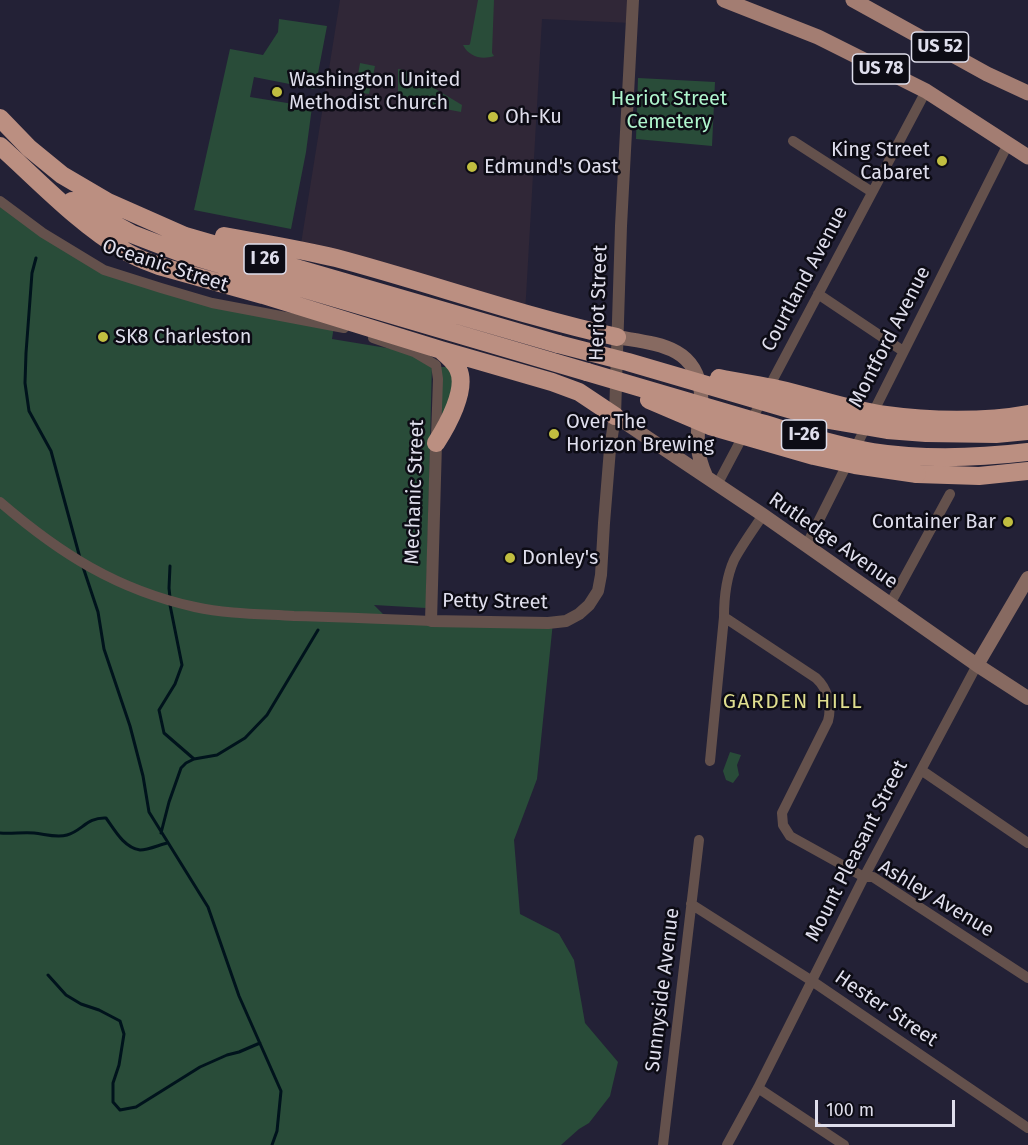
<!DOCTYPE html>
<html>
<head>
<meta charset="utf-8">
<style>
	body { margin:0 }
	#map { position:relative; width:1028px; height:1145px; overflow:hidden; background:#232136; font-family:"Fira Sans",sans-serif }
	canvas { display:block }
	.scale { position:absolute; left:815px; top:1100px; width:140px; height:27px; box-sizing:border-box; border:3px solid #dfdeec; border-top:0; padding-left:8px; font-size:18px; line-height:21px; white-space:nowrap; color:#dfdeec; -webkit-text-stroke:4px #0d0c15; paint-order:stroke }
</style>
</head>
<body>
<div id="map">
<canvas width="1028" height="1145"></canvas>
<div class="scale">100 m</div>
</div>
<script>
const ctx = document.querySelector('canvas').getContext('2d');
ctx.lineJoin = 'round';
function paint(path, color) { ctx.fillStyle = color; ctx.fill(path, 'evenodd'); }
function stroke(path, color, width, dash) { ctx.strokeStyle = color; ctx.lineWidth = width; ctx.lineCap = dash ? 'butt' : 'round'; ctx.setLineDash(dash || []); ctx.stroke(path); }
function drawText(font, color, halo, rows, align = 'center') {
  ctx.font = font + ' "Fira Sans",sans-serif'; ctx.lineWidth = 5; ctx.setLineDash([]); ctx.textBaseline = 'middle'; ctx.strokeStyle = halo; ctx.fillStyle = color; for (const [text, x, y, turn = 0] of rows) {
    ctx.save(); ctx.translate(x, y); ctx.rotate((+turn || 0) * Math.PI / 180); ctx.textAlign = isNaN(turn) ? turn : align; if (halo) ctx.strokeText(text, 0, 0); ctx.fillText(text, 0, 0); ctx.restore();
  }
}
const commercial = new Path2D(`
	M340 0H633L632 23 542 19 525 314 300 250Z`);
const green = new Path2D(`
	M478 0H494L492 53 494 56C482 60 469 57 463 45H469L470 44Z
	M279 19 327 26 315 89 254 77 250 97 312 107 306 152 291 229 194 210 230 49 263 55 278 32Z
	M360 63 375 66 369 94 355 92Z
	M398 69 404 70 462 105 461 112 398 100Z
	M638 78 715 82 712 146 636 139Z
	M0 201 104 270 161 288 334 326 332 339 393 349 432 363 426 608 374 605 389 620 553 622 537 779 514 840 520 914 559 934 574 960 585 1023 618 1062 610 1096 589 1123 579 1129 561 1145H0Z
	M440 367H448L458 375 442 421Z
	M730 752 741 755 737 765 739 775 733 783 726 780 723 771Z`);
const stream = new Path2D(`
	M36 258 32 273 26 353 25 383 29 411 51 451 80 558
	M83 567 98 612 104 649 130 726 143 776 149 812 208 907 239 996 281 1091 277 1131 272 1145
	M170 598 169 588 170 566
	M170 605 182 665 175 684 159 710 164 733 194 759
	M0 833C11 834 23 832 34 833 45 834 56 838 67 835 82 831 87 817 106 818 114 829 124 848 140 850 148 850 159 845 167 843
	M161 833 169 802 181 768 186 763 194 759 217 755 245 738 267 715 318 630
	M48 975 66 995 81 1004 99 1010 120 1021 124 1034 119 1065 113 1083V1102L120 1110 136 1107 200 1067 227 1055 239 1052 260 1043`);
const minor = new Path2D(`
	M793 141 872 192
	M0 201 43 233 104 270 161 288 212 303 344 328
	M818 294 903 351
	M373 338 414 352 436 365 438 379 436 437
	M717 485 926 91
	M0 502C59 553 117 590 195 607 227 614 261 614 294 616 340 617 386 619 431 621
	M806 546 1008 144
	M890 604 950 494
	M724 617 816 678C828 689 832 706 828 721L782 813 783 825 790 836 864 877H873L1028 978
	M710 761 724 617C724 598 726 578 734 560 742 545 753 530 763 515
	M921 770 1028 843
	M691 904 812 981 1028 1128
	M758 1088 844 1145
	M663 1145 699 840
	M727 1145 758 1088 864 877 977 665`);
const tertiary = new Path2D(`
	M436 443 431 621 548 623 566 621 579 614 589 605 598 591 601 575 604 523 610 449 615 416 621 226 633 0`);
const secondary = new Path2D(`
	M617 337C656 344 696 345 701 393 702 401 700 409 699 417 697 440 696 454 706 476
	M615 416 763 515 977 665 1028 698
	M977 665 1028 578`);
const primary = new Path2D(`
	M724 0 818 37 926 91 1028 157
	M853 0 987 74 1028 93`);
const motorway = new Path2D(`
	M0 118 29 148 62 175 108 202 185 236 558 344
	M0 146C40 182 78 223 125 251 136 258 148 262 159 266L263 295 441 350 552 382 579 392 615 416
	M72 201 132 234 179 252 587 372
	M224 236C261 243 299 249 336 258 430 283 522 316 617 337
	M436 443C447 426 468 389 458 369 455 362 448 356 442 351
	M917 474 979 476 1028 471`);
const motorwayBridge = new Path2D(`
	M558 344 628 362 823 419 887 430 926 433 996 434 1028 431
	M587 372C643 388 698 405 754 421 793 432 833 445 873 452 925 460 977 458 1028 452
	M719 378C738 382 758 385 778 389 814 397 849 410 886 415 928 421 986 422 1028 414
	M649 400 710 426 814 456 855 465 917 474`);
const markers = [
	[277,92,6,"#c1be40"],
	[493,117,6,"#c1be40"],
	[942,161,6,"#c1be40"],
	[472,167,6,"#c1be40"],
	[103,337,6,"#c1be40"],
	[554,434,6,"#c1be40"],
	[1008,522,6,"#c1be40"],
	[510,558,6,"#c1be40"]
];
const shields = [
	[940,47,57],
	[881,69,57],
	[265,259,42],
	[804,435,45]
];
const shieldNames = [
	["US 52",940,47],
	["US 78",881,69],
	["I 26",265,259],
	["I-26",804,435]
];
const poiNames = [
	["Washington United",289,80],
	["Methodist Church",289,103],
	["Oh-Ku",505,117],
	["King Street",930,150,"right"],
	["Cabaret",930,173,"right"],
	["Edmund's Oast",484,167],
	["SK8 Charleston",115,337],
	["Over The",566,422],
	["Horizon Brewing",566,445],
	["Container Bar",996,522,"right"],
	["Donley's",522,558]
];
const parkNames = [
	["Heriot Street",669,99],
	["Cemetery",669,122]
];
const streetNames = [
	["Oceanic Street",165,266,18],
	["Courtland Avenue",805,279,-62],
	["Heriot Street",599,303,-88],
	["Montford Avenue",890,337,-63],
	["Mechanic Street",415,492,-88],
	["Rutledge Avenue",833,541,35],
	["Petty Street",495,602,1],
	["Mount Pleasant Street",857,851,-63],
	["Ashley Avenue",936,899,31],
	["Sunnyside Avenue",663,990,-83],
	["Hester Street",886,1009,34]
];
const neighbourhoodNames = [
	["GARDEN HILL",793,702]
];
paint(commercial, '#302737');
paint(green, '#294c39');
stroke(stream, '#00131c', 3);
stroke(minor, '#64514c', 10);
stroke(tertiary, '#64514c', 12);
stroke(secondary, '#876a61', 14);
stroke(primary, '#a37d72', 15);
stroke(motorway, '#bb8f81', 18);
stroke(motorwayBridge, '#bb8f81', 18);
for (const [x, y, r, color] of markers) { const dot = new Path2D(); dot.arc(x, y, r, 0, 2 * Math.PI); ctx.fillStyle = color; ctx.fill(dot); stroke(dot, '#0d0c15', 2); }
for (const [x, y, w] of shields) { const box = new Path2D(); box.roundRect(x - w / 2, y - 15, w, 30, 4.5); ctx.fillStyle = '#0d0c15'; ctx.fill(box); stroke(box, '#dfdeec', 1.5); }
drawText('bold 18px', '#dfdeec', null, shieldNames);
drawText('20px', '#dfdeec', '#0d0c15', poiNames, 'left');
drawText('20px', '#aff5cd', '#0d0c15', parkNames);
drawText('20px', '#dfdeec', '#0d0c15', streetNames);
ctx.letterSpacing = '1.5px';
drawText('21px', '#dfde8f', '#0d0c15', neighbourhoodNames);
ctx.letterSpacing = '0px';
</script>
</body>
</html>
